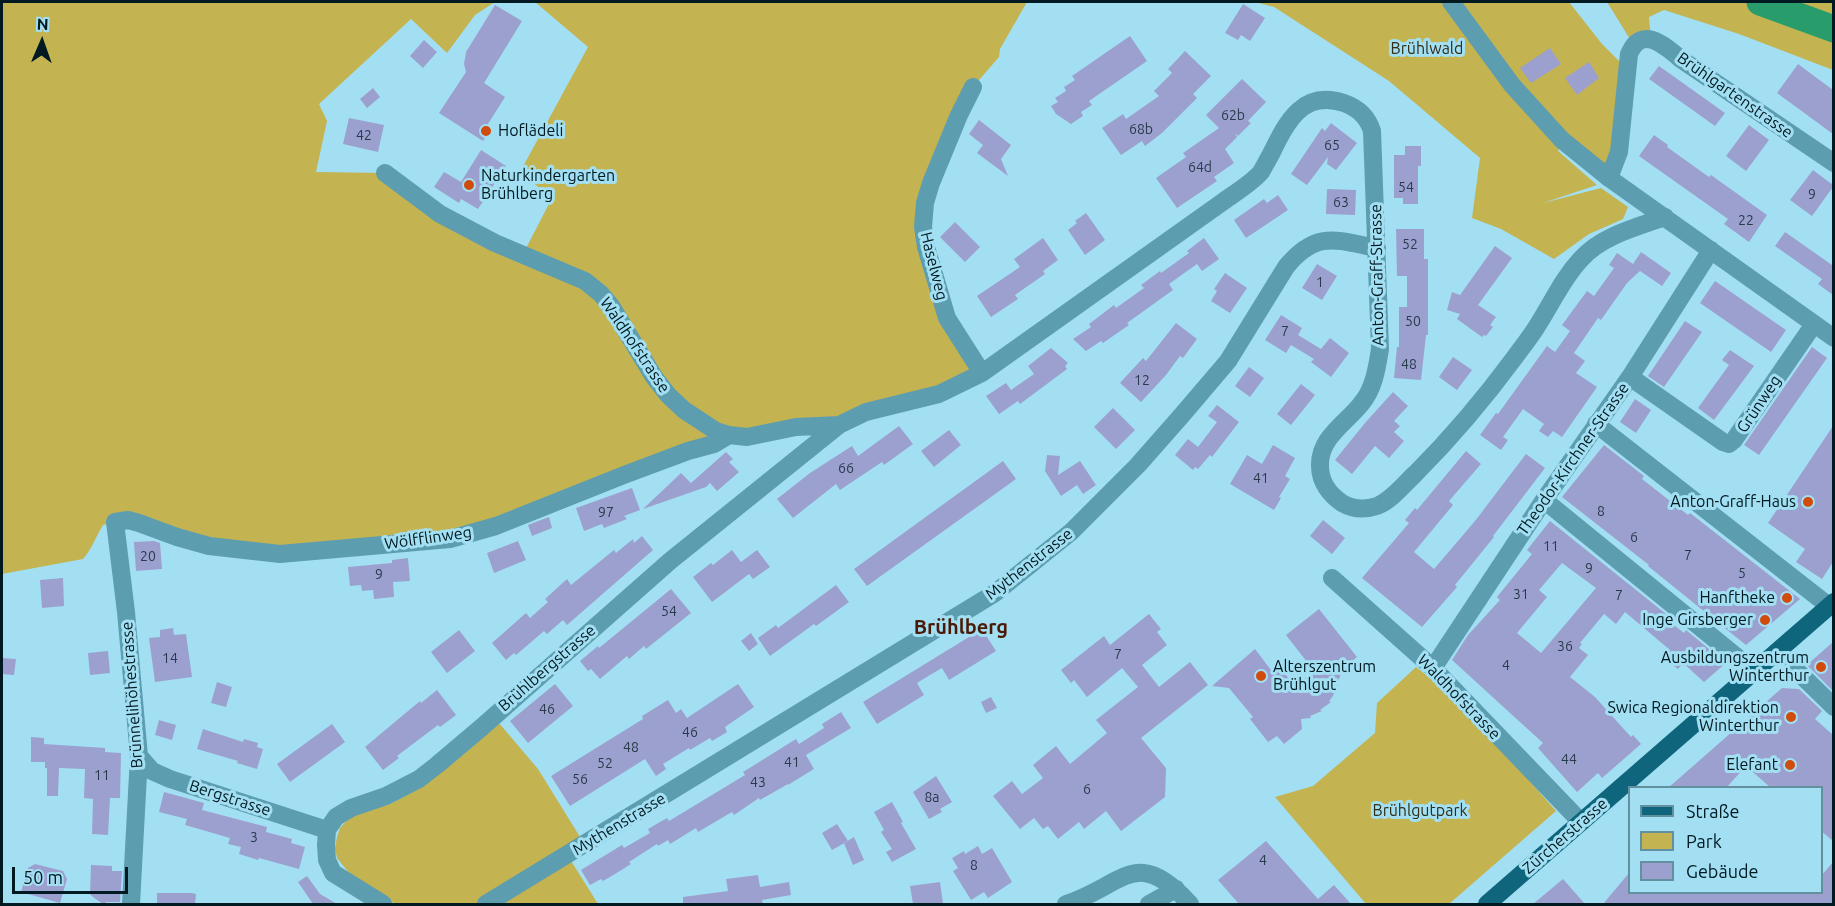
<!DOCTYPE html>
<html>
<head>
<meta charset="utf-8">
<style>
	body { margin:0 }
	#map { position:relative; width:1835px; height:906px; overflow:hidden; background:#a3dff3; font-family:Ubuntu,sans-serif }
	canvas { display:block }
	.frame { position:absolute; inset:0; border:3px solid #011920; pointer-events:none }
	.legend { position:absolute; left:1628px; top:786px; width:195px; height:108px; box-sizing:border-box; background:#a3dff3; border:2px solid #62909f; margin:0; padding:8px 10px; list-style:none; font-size:18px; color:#011920 }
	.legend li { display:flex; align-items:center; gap:12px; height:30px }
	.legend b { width:30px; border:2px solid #62909f }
	.north { position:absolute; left:12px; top:12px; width:60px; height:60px; -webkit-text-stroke:4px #a3dff3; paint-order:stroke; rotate:2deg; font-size:16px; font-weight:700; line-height:24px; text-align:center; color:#011920 }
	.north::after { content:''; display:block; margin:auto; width:21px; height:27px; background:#011920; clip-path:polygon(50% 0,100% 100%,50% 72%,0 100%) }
	.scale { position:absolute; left:12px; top:867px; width:116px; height:27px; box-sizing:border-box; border:3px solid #011920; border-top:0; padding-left:8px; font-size:18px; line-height:21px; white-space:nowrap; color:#011920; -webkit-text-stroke:4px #a3dff3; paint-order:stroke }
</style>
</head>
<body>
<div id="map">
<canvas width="1835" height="906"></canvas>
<div class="frame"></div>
<ul class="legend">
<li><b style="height:8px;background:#0f657b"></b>Straße</li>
<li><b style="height:16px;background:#c4b351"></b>Park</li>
<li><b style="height:16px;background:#9ca0ce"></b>Gebäude</li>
</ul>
<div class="north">N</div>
<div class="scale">50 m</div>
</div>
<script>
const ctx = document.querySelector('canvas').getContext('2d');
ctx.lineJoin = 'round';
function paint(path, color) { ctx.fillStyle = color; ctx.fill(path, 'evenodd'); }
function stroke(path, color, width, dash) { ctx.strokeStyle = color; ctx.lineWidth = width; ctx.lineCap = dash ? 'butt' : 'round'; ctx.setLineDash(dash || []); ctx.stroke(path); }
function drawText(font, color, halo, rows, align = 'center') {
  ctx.font = font + ' Ubuntu,sans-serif'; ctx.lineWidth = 6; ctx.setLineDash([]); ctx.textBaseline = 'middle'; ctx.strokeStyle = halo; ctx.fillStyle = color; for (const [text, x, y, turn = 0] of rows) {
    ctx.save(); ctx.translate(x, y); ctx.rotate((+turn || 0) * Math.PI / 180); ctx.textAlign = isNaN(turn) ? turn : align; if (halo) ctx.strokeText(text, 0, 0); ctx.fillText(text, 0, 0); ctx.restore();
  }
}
const green = new Path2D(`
	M2 2H495L475 15 447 53 411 19 319 104 327 121 316 172 385 173 523 254 552 198 520 172 588 47 535 2H1027L1000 49 999 57 973 87 925 203 947 318 982 373 939 394 747 437 496 526 280 554 115 522 103 525C96 536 92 549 83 559L2 574Z
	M1255 2H1569L1602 44 1628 70 1619 152 1601 167 1562 141 1558 151 1597 185 1543 203 1601 188 1628 207 1623 219 1589 234 1554 259 1501 229 1472 218 1480 158 1389 81 1274 7Z
	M1607 2H1833V70L1739 34 1664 10 1649 17 1651 40 1633 44Z
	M1416 667C1469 708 1512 761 1556 811L1449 904H1366L1275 797 1313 786 1375 733 1377 703Z
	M493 716 538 769 585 845 568 856 598 904H395L349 873 337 858 335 848 337 837 340 828 350 817 392 803 420 788Z`);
const river = new Path2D(`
	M1760 2 1834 29`);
const building = new Path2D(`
	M1243 4 1265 18 1250 41 1241 35 1238 40 1225 33Z
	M495 5 522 21 484 83 505 97 486 127 490 130 483 141 439 113 466 72 464 64 466 52Z
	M1130 36 1147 61 1089 101 1092 105 1081 112 1083 116 1071 124 1056 114 1051 106 1058 102 1055 98 1066 91 1064 87 1075 80 1072 76Z
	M424 40 437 52 423 68 410 56Z
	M1550 48 1561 64 1531 83 1520 68Z
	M1185 51 1211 76 1193 94 1197 98 1162 133 1145 146 1142 141 1121 155 1102 128 1123 114 1126 119 1159 96 1154 91 1172 73 1168 69Z
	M1589 62 1599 78 1577 95 1565 78Z
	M1798 64 1833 90V134L1777 93Z
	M1659 66 1725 113 1715 126 1649 79Z
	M1242 79 1266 102 1248 121 1251 123 1238 136 1235 133 1237 137 1225 149 1234 163 1214 177 1217 181 1177 208 1156 178 1186 157 1183 153 1219 128 1206 115Z
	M373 88 380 97 367 108 360 99Z
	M349 118 384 125 378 152 343 144Z
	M979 120 1011 145 1001 159 1008 176 977 153 983 145 969 134Z
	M1331 123 1357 143 1336 170 1327 164 1328 157 1307 185 1291 174 1322 128 1325 131Z
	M1749 125 1769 140 1746 171 1726 156Z
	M1654 135 1668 145 1667 147 1709 177 1711 175 1767 215 1749 242 1724 224 1728 219 1639 156Z
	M1405 146H1421V166H1418V204H1403V198H1394V155H1405Z
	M481 150 506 166 478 209 461 199 459 203 434 187 444 172 461 182Z
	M1813 170 1833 185V187L1812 216 1790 200Z
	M1327 189 1356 190 1355 215 1326 214Z
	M1278 195 1288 210 1246 238 1234 220 1264 199 1267 203Z
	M1086 213 1105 240 1085 255 1068 230 1077 223 1075 221Z
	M955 222 980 247 965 262 940 237Z
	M1396 229H1424V259H1428V335H1426L1421 380 1394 378 1397 347H1399V307H1407V276H1397Z
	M1785 232 1832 265 1833 263V295L1818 284 1822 279 1775 246Z
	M1043 238 1058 260 1043 271 1045 274 1015 295 1018 299 991 317 977 296 1020 267 1014 259Z
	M1204 238 1219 259 1202 271 1197 264 1169 284 1173 290 1127 323 1129 325 1103 343 1101 341 1086 351 1073 339 1091 327 1089 324 1114 305 1116 308 1144 288 1141 285 1160 271 1161 273 1189 253 1187 251Z
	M1495 246 1512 258 1478 305 1496 317 1490 325 1493 327 1486 336 1484 335 1482 337 1457 319 1460 314 1447 310 1452 292 1460 295Z
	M1641 252 1671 273 1662 286 1640 271 1627 283 1601 320 1598 318 1574 353 1585 361 1576 373 1597 387 1562 437 1553 431 1548 437 1539 431 1544 424 1523 409 1503 437 1508 440 1501 450 1480 435 1496 413 1498 414 1547 346 1555 352 1570 331 1562 325 1587 291 1594 296 1614 268 1609 265 1617 253 1633 264Z
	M1317 264 1337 276 1322 300 1302 288Z
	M1225 273 1247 288 1230 313 1211 301 1217 291 1214 289Z
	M1715 281 1786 330 1771 352 1700 303Z
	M1281 315 1302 328 1298 335 1321 349 1330 338 1349 353 1331 377 1311 362 1314 359 1291 345 1286 353 1265 340Z
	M1685 321 1702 332 1664 387 1648 376Z
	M1176 323 1197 339 1183 358 1180 356 1166 375 1141 402 1120 383 1143 358 1146 361Z
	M1812 347 1827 358 1759 455 1744 445Z
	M1051 348 1068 363 1065 366 1067 369 1020 404 1018 401 999 414 986 396 1006 383 1011 390 1034 374 1028 366Z
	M1730 350 1754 366 1714 420 1698 408 1729 365 1722 360Z
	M1453 357 1472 370 1457 390 1439 377Z
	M1249 367 1264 378 1250 397 1235 386Z
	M1301 384 1315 395 1291 425 1277 414Z
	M1393 392 1408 406 1394 421 1400 426 1394 432 1404 441 1389 458 1375 446 1352 474 1335 460 1365 423Z
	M1635 399 1651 410 1636 433 1620 422Z
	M1217 405 1239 422 1212 457 1210 455 1198 469 1195 467 1193 470 1175 455 1188 439 1198 447 1217 422 1208 416Z
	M1113 408 1135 430 1116 449 1094 427Z
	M899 426 913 444 884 465 882 462 840 490 836 484 793 518 777 499 810 473 852 446 858 456Z
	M1833 426V562L1822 579 1796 562 1805 549 1768 523Z
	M949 430 961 445 934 467 921 451Z
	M1273 445 1295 458 1285 476 1290 479 1279 497 1281 498 1274 510 1230 484 1247 455 1262 464Z
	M1604 445 1644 476 1642 479 1688 515 1690 513 1800 599 1746 645 1721 625 1648 566 1649 565 1562 497Z
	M1466 451 1481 464 1449 501 1453 505 1414 552 1434 569 1475 521 1526 454 1545 468 1493 536 1494 537 1455 585 1457 587 1422 627 1362 578 1409 523 1405 520 1415 508 1417 510Z
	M726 452 733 459 729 462 739 472 717 491 710 483 706 487 643 509 681 473 691 483Z
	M1047 455 1060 456 1058 475 1080 461 1096 485 1083 494 1077 485 1061 496 1045 471Z
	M1003 461 1016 479 867 586 854 569Z
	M632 488 640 510 624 516 627 519 604 528 602 524 584 531 576 508Z
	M549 517 552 528 532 536 528 525Z
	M1323 520 1345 538 1332 554 1310 536Z
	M1550 521 1666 614 1664 617 1684 633 1686 630 1726 663 1704 682 1683 663 1678 669 1664 658 1670 650 1625 612 1616 624 1604 614 1580 643 1582 644 1579 648 1588 655 1570 677 1595 697 1631 737 1633 735 1641 744 1602 778 1598 773 1577 792 1538 748 1543 743 1452 660 1468 635 1500 600 1497 597 1532 554 1527 550ZM1562 563 1596 588 1541 653 1517 633 1547 597 1539 590Z
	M642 536 653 550 567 625 563 620 547 634 544 631 516 655 514 653 506 660 492 643 526 613 530 618 548 602 545 599 567 579 571 585 614 550 616 553 633 539 634 543Z
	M154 541 160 543 162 569 136 571 134 542Z
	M518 541 526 560 494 573 487 553Z
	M732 550 741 562 757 550 770 567 753 579 749 574 712 602 693 577 711 563 713 565Z
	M408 558 410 581 393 582 394 597 374 599 373 590 362 591 361 585 350 586 348 567 392 563V560Z
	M63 578 64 606 42 608 40 580Z
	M836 585 849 602 816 626 814 624 770 656 758 638 776 625 778 628Z
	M671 589 691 613 646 649 644 646 629 659 627 656 600 679 591 669 588 671 580 661 598 646 599 648Z
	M1319 609 1357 657 1343 668 1333 696 1329 701 1331 702 1320 710 1322 711 1310 716 1311 718 1301 719 1302 729 1284 744 1277 736 1268 742 1250 719 1253 717 1229 688 1212 686 1255 649 1274 674 1281 669 1295 686 1314 671 1286 635Z
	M1149 614 1161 629 1157 632 1167 645 1142 665 1159 687 1190 662 1208 685 1141 738 1166 768 1165 797 1121 831 1106 811 1084 829 1079 822 1058 839 1048 826 1043 829 1034 818 1020 829 993 796 1012 781 1022 794 1043 778 1033 765 1056 746 1070 764 1107 733 1096 720 1138 687 1122 668 1087 697 1074 680 1071 683 1061 670 1104 636 1110 645Z
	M173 628 174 635 186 634 192 677 155 682 149 638 160 637V630Z
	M982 629 996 651 949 680 942 668 930 675 917 683 924 695 877 724 863 702Z
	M459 630 475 651 447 673 431 652Z
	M751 633 758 644 749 651 741 641Z
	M1833 642V691L1808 666V664Z
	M108 651 110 673 90 675 88 653Z
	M2 658 16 659 14 675 2 674Z
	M217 682 232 687 226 707 211 703Z
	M555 684 573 706 528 743 510 721Z
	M738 684 754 707 725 727 727 732 712 741 710 738 690 750 689 748 663 764 666 769 656 776 645 759 570 806 551 776 643 719 642 716 668 700 676 713 681 709 687 718Z
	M1782 688 1799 689 1822 711 1815 719 1833 735V841L1821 831V788H1771L1746 766 1726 788H1668Z
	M437 690 456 715 440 727 438 725 397 756 399 758 383 770 365 747 420 701 421 703Z
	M991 697 997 708 986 713 981 702Z
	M841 712 851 728 806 755 814 769 788 785V784L760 800 759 798 734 815 732 812 698 832 696 828 670 844 668 840 658 846 657 844 629 862 631 864 615 874 603 881 601 879 590 885 581 870 622 845 624 848 650 833 648 829 667 818 669 821 745 775 743 772 796 739 799 744 824 728 822 724Z
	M159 720 176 725 172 740 155 735Z
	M332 724 345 742 290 782 277 764Z
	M203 729 243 742 244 739 258 743 257 747 263 749 257 769 237 763 238 761 197 749Z
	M31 737 44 738V744L105 748V752L121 753 120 798H110L108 835 92 834 93 799 84 798 85 769 59 768 58 796H47V768H45V762H31Z
	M936 776 952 802 940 809 942 812 929 819 913 792Z
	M164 792 204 803 202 810 267 827 266 832 292 839 291 843 305 847 299 869 259 858 258 860 239 854 241 847 228 844 230 838 185 825 187 819 159 812Z
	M892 802 903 822 901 823 916 849 892 862 886 852 892 849 881 832 884 830 874 812Z
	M837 824 848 841 832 850 822 833Z
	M854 837 864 860 853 865 844 843Z
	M1266 841 1318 899 1334 885 1351 904H1239L1218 880Z
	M978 846 982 854 992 848 1012 882 988 898 984 892 971 900 953 871 958 868 952 858 964 851 965 854Z
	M1833 862V904H1603L1629 873V892H1821V876Z
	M35 864 63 871 67 879 60 903 21 892 28 868Z
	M91 865 112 866V871H122L120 902H106L105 904H103L93 897 90 894Z
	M758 875 760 887 789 882 791 895 762 900 763 904H683V897L728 891 726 879Z
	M307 876 320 894 337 904H313L298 882Z
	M1563 879 1585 904H1533Z
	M940 882 943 904H913L910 886Z
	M157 893H192L196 894 195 904H157Z`);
const minor = new Path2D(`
	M1451 2 1512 85 1562 140 1609 178 1834 338
	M973 87 959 115 931 183 925 203 923 227 926 247 947 318 982 373
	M385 173 440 214 495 243 585 281 601 294 611 306 654 377 668 395 684 410 716 431 729 435 747 437 796 427 839 425 866 412 939 394 982 373 1224 201C1235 193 1253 182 1261 172 1264 167 1267 161 1270 156 1286 124 1301 89 1344 103 1358 108 1368 118 1372 131L1380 349C1377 368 1374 389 1361 404 1345 424 1319 438 1320 466 1320 482 1330 495 1342 503 1354 510 1365 510 1377 506 1392 500 1403 485 1415 474 1452 437 1484 399 1515 357 1523 346 1532 335 1539 323 1553 301 1563 278 1581 259 1601 236 1637 227 1665 217
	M1609 178 1619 152 1629 54C1642 24 1665 46 1682 60L1834 163
	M1630 377 1723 442 1729 444 1734 440 1814 324
	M1596 424 1829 606
	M1544 500 1754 671
	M1332 578 1433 668 1581 822
	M1793 667 1834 707
	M1433 668 1544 500 1630 377 1711 250
	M139 756 152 771 170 779 327 830
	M131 904 139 756 126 612 115 522 128 520 139 523 177 537 209 546 280 554 450 539 496 526 624 475 688 451 714 444 729 435
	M383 904 333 873 327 860 326 845 327 830 336 817 351 808 386 796 419 779 437 765 482 727 670 561 839 425
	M486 904 995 593 1071 532 1138 465 1182 415 1228 361 1286 267C1316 230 1336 240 1377 248
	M1066 904C1123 886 1136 844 1190 904
	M1149 904 1176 889`);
const major = new Path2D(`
	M1487 904 1834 602`);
const markers = [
	[486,131,6,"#d04b0c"],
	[469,185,6,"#d04b0c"],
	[1808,502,6,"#d04b0c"],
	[1787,598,6,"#d04b0c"],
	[1765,620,6,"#d04b0c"],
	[1821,667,6,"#d04b0c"],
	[1261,676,6,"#d04b0c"],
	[1791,717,6,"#d04b0c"],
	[1790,765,6,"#d04b0c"]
];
const numberNames = [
	["62b",1233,115],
	["68b",1141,129],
	["42",364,135],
	["65",1332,145],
	["64d",1200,167],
	["54",1406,187],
	["9",1812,194],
	["63",1341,202],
	["22",1746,220],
	["52",1410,244],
	["1",1320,282],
	["50",1413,321],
	["7",1285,331],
	["48",1409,364],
	["12",1142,380],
	["66",846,468],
	["41",1261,478],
	["8",1601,511],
	["97",606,512],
	["6",1634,537],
	["11",1551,546],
	["7",1688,555],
	["20",148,556],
	["9",1589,568],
	["5",1742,573],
	["9",379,574],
	["31",1521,594],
	["7",1619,595],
	["54",669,611],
	["36",1565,646],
	["7",1118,654],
	["14",170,658],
	["4",1506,665],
	["46",547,709],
	["46",690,732],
	["48",631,747],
	["44",1569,759],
	["41",792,762],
	["52",605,763],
	["11",102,775],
	["56",580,779],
	["43",758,782],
	["6",1087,789],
	["8a",932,797],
	["3",254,837],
	["4",1263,860],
	["8",974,865]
];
const parkNames = [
	["Brühlwald",1427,49],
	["Brühlgutpark",1420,811]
];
const streetNames = [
	["Brühlgartenstrasse",1735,95,35],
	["Haselweg",934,266,76],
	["Anton-Graff-Strasse",1377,275,-91],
	["Waldhofstrasse",635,345,56],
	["Grünweg",1759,404,-56],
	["Theodor-Kirchner-Strasse",1573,459,-55],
	["Wölfflinweg",428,538,-8],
	["Mythenstrasse",1029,564,-38],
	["Brühlbergstrasse",547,668,-41],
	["Brünnelihöhestrasse",132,695,-94],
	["Waldhofstrasse",1459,697,46],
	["Bergstrasse",230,798,18],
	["Mythenstrasse",619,824,-31],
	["Zürcherstrasse",1565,836,-41]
];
const poiNames = [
	["Hoflädeli",498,131,"left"],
	["Naturkindergarten",481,176,"left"],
	["Brühlberg",481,194,"left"],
	["Anton-Graff-Haus",1796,502],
	["Hanftheke",1775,598],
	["Inge Girsberger",1753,620],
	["Ausbildungszentrum",1809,658],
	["Winterthur",1809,676],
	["Alterszentrum",1273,667,"left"],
	["Brühlgut",1273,685,"left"],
	["Swica Regionaldirektion",1779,708],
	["Winterthur",1779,726],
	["Elefant",1778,765]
];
const quarterNames = [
	["Brühlberg",961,627]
];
paint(green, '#c4b351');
stroke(river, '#289d6b', 27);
paint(building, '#9ca0ce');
stroke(minor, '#5d9db0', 18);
stroke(major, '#0f657b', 18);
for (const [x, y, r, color] of markers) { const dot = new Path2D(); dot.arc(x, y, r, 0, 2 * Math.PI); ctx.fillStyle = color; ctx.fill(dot); stroke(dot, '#a3dff3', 2); }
drawText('14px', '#283b4c', null, numberNames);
drawText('16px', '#312d16', '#a3dff3', parkNames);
drawText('16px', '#011920', '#a3dff3', streetNames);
drawText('16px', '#011920', '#a3dff3', poiNames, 'right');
drawText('bold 20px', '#4b1a07', '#a3dff3', quarterNames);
</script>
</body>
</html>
